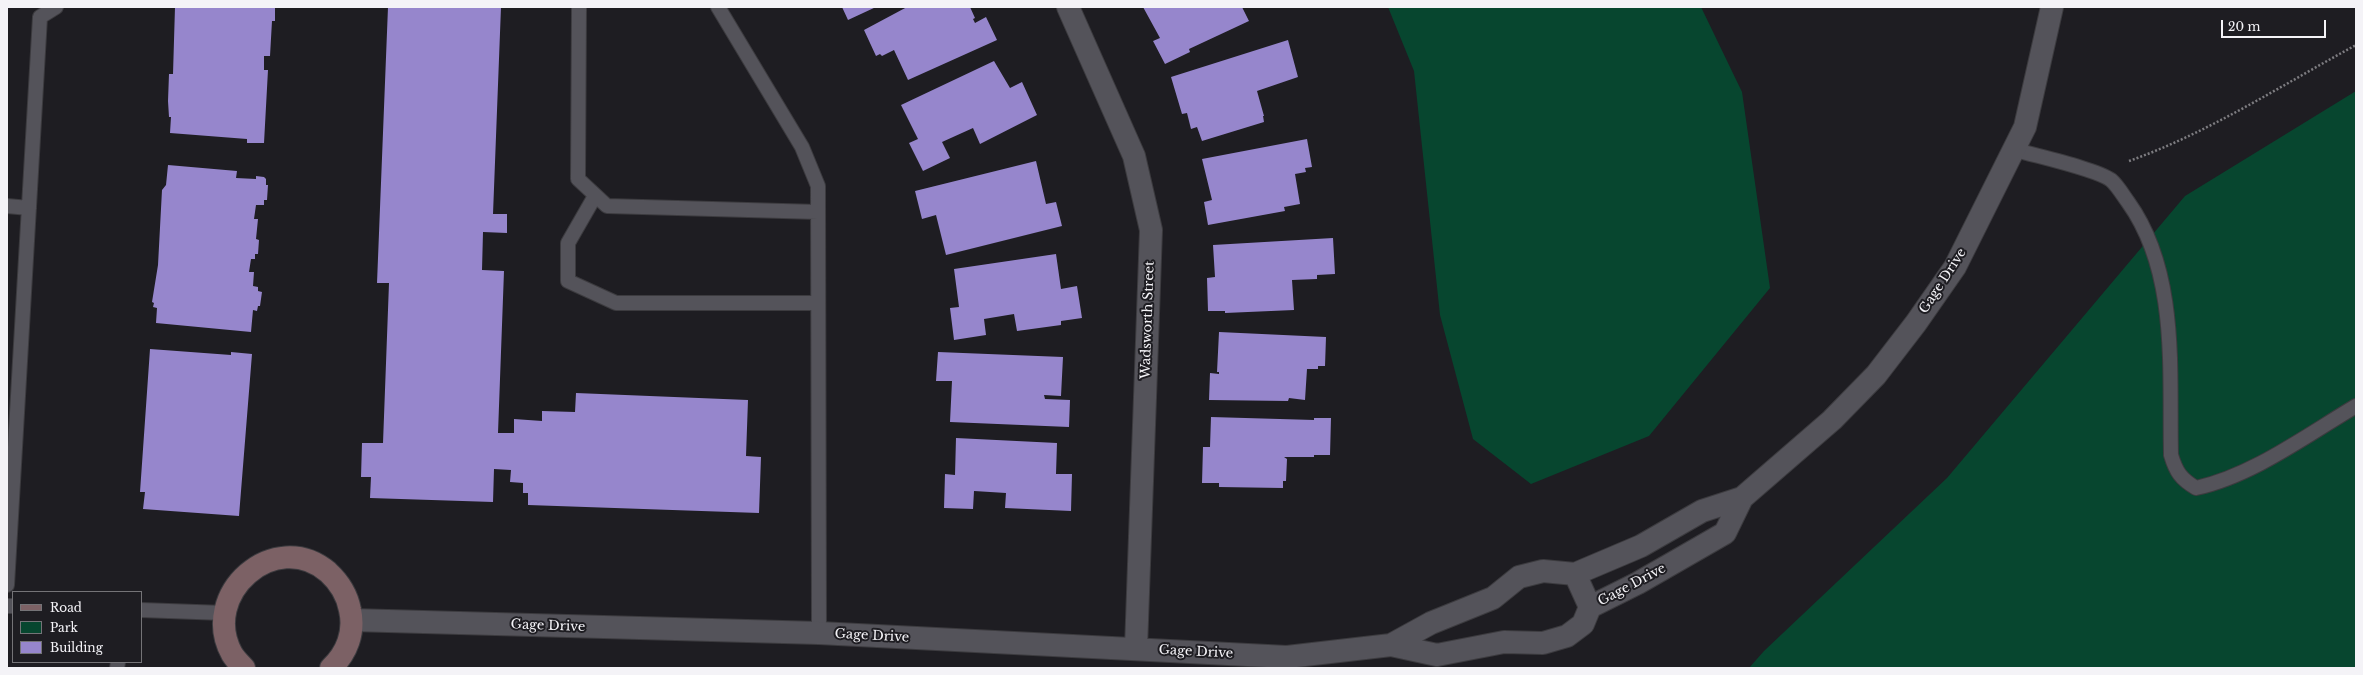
<!DOCTYPE html>
<html>
<head>
<meta charset="utf-8">
<style>
	body { margin:0 }
	#map { position:relative; width:2363px; height:675px; overflow:hidden; background:#1e1d22; font-family:"Libre Baskerville",serif }
	canvas { display:block }
	.frame { position:absolute; inset:0; border:8px solid #f4f3f7; pointer-events:none }
	.legend { position:absolute; left:12px; top:591px; width:130px; height:72px; box-sizing:border-box; background:#1e1d22; border:1px solid #747377; margin:0; padding:5px 7px; list-style:none; font-size:12px; color:#f4f3f7 }
	.legend li { display:flex; align-items:center; gap:8px; height:20px }
	.legend b { width:20px; border:1px solid #747377 }
	.scale { position:absolute; left:2221px; top:20px; width:105px; height:18px; box-sizing:border-box; border:2px solid #f4f3f7; border-top:0; padding-left:5px; font-size:12px; line-height:14px; white-space:nowrap; color:#f4f3f7; -webkit-text-stroke:3px #1e1d22; paint-order:stroke }
</style>
</head>
<body>
<div id="map">
<canvas width="2363" height="675"></canvas>
<div class="frame"></div>
<ul class="legend">
<li><b style="height:5px;background:#7c6165"></b>Road</li>
<li><b style="height:11px;background:#07462f"></b>Park</li>
<li><b style="height:11px;background:#9686cc"></b>Building</li>
</ul>
<div class="scale">20 m</div>
</div>
<script>
const ctx = document.querySelector('canvas').getContext('2d');
ctx.lineJoin = 'round';
function paint(path, color) { ctx.fillStyle = color; ctx.fill(path, 'evenodd'); }
function stroke(path, color, width, dash) { ctx.strokeStyle = color; ctx.lineWidth = width; ctx.lineCap = dash ? 'butt' : 'round'; ctx.setLineDash(dash || []); ctx.stroke(path); }
function drawText(font, color, halo, rows, align = 'center') {
  ctx.font = font + ' "Libre Baskerville",serif'; ctx.lineWidth = 4; ctx.setLineDash([]); ctx.textBaseline = 'middle'; ctx.strokeStyle = halo; ctx.fillStyle = color; for (const [text, x, y, turn = 0] of rows) {
    ctx.save(); ctx.translate(x, y); ctx.rotate((+turn || 0) * Math.PI / 180); ctx.textAlign = isNaN(turn) ? turn : align; if (halo) ctx.strokeText(text, 0, 0); ctx.fillText(text, 0, 0); ctx.restore();
  }
}
const green = new Path2D(`
	M1388 7H1701L1742 92 1770 288 1649 436 1531 484 1473 439 1440 315 1414 71Z
	M2356 91V668H1749L1764 651 1947 478 2185 196Z`);
const building = new Path2D(`
	M175 7H275V21H272L270 56H264V70H268L264 143H247V139L170 133 171 117H169L168 101 169 74H173Z
	M388 7H501L493 214H507V233L483 232 482 270 504 271 498 433H514V419L542 421V411L575 412 576 393 748 400 746 456 761 457 759 513 528 505V493H523V483L510 482 511 470 494 469 493 502 370 498 371 477H361L362 443H383L389 283H377Z
	M842 7H876L848 20Z
	M907 7H970L975 18 973 19 975 23 986 17 997 40 908 80 894 50 882 56 880 54 876 56 864 30Z
	M1143 7H1242L1249 21 1189 49 1190 52 1165 64 1153 41 1160 38Z
	M1288 40 1298 77 1257 91 1264 116H1263L1264 122 1202 141 1197 127 1191 129 1187 113 1182 114 1171 77Z
	M994 61 1010 88 1022 82 1037 115 980 144 973 128 942 142 950 158 923 171 909 143 918 139 901 105Z
	M1307 139 1312 167 1305 168 1306 172 1295 174 1300 204 1284 207 1285 211 1208 225 1204 202 1212 200 1202 159Z
	M1036 161 1046 204 1056 202 1062 226 946 255 936 215 922 219 915 191Z
	M168 165 237 171 236 178 256 179V176L264 177 266 179V185H268L267 200H264V205H256L254 219H258L256 239 259 240 258 254H255V259H251L249 272H254L253 286 258 287V291L262 292 260 306H258L257 311 253 310 251 332 156 323 157 308 153 307 154 303 152 302 158 265 162 190 166 185Z
	M1333 238 1335 274 1317 275V279L1292 280 1294 310 1225 313V311H1208L1207 278 1215 277 1213 245Z
	M1056 254 1061 289 1077 286 1082 318 1061 321V325L1017 331 1014 314 984 319 986 335 954 340 950 308 959 307 954 269Z
	M1219 332 1326 337 1325 366H1318V369H1307L1305 400 1289 398 1288 401 1209 400 1210 373 1219 374V372H1217Z
	M150 349 231 355V352L252 354 239 516 143 509 145 492H140Z
	M938 352 1063 357 1061 396 1044 395 1045 399 1070 400 1069 427 950 422 952 381H936Z
	M1211 417 1314 420V418H1331L1330 455H1314V457H1284L1287 459 1286 481H1283V488L1219 487V483H1202L1203 447H1210Z
	M956 438 1057 443 1056 474H1072L1071 511 1005 508 1006 493 974 491 973 509 944 508 945 474 955 475Z`);
const path = new Path2D(`
	M2129 161C2208 133 2282 85 2356 45`);
const lane = new Path2D(`
	M579 7 578 179 607 206 818 212
	M718 7 802 147 818 186 819 633
	M2016 150C2036 156 2096 169 2111 180 2117 185 2123 195 2128 202 2179 273 2169 372 2171 455 2176 472 2181 479 2196 488 2252 476 2307 435 2356 406
	M595 196 568 243V281L616 303H818
	M7 206 29 208
	M7 585 40 17 56 7
	M7 606H13
	M141 610 224 613
	M117 668 118 662`);
const street = new Path2D(`
	M1068 7 1134 156 1151 230 1136 648
	M1575 574 1590 607
	M352 620 819 633 1287 657 1391 645 1437 655 1504 642 1543 643 1567 636 1583 624 1590 607 1638 583 1725 533 1742 498 1832 420 1876 375 1916 323 1955 267 2025 127 2052 7
	M1391 645 1431 623 1493 598 1519 577 1543 571 1575 574 1641 546 1702 511 1742 498`);
const secondary = new Path2D(`
	M244 668C240 664 235 659 232 654 199 594 275 527 328 572 340 583 347 594 350 610 355 632 347 653 331 668`);
const streetNames = [
	["Gage Drive",1943,281,-57],
	["Wadsworth Street",1148,320,-88],
	["Gage Drive",1632,585,-28],
	["Gage Drive",548,626,2],
	["Gage Drive",872,636,3],
	["Gage Drive",1196,652,3]
];
paint(green, '#07462f');
paint(building, '#9686cc');
stroke(lane, '#3c3b3f', 16);
stroke(street, '#3c3b3f', 24);
stroke(secondary, '#3c3b3f', 24);
stroke(path, '#7d7c80', 2.5, [2, 2]);
stroke(lane, '#54535a', 14);
stroke(street, '#54535a', 22);
stroke(secondary, '#7c6165', 22);
drawText('13px', '#f4f3f7', '#1e1d22', streetNames);
</script>
</body>
</html>
